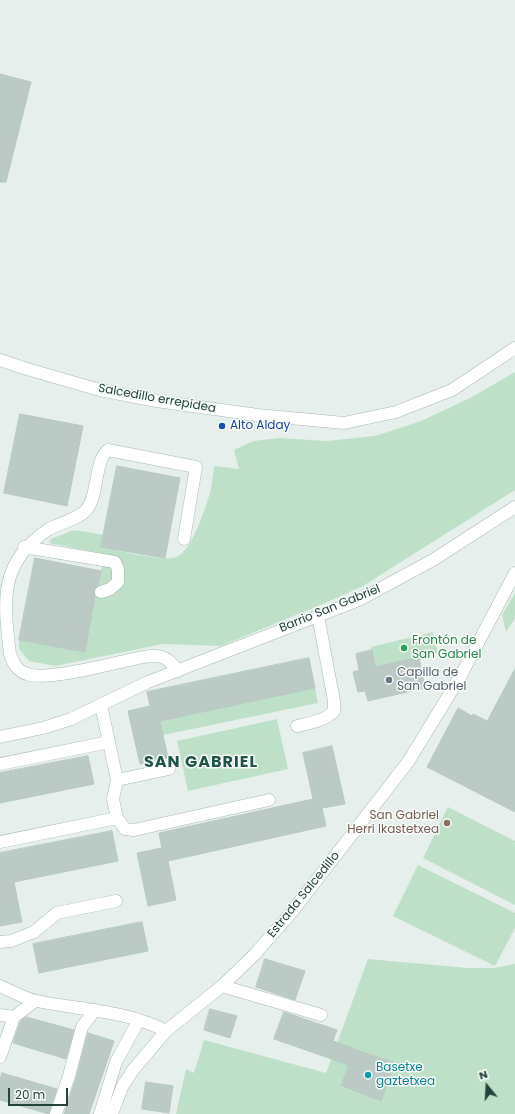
<!DOCTYPE html>
<html>
<head>
<meta charset="utf-8">
<style>
	body { margin:0 }
	#map { position:relative; width:515px; height:1114px; overflow:hidden; background:#e6efeb; font-family:Poppins,sans-serif }
	canvas { display:block }
	.north { position:absolute; left:467px; top:1066px; width:40px; height:40px; -webkit-text-stroke:3px #f7fbf9; paint-order:stroke; rotate:342deg; font-size:11px; font-weight:700; line-height:16px; text-align:center; color:#24423a }
	.north::after { content:''; display:block; margin:auto; width:14px; height:18px; background:#24423a; clip-path:polygon(50% 0,100% 100%,50% 72%,0 100%) }
	.scale { position:absolute; left:8px; top:1088px; width:60px; height:18px; box-sizing:border-box; border:2px solid #24423a; border-top:0; padding-left:5px; font-size:12px; line-height:14px; white-space:nowrap; color:#24423a; -webkit-text-stroke:3px #f7fbf9; paint-order:stroke }
</style>
</head>
<body>
<div id="map">
<canvas width="515" height="1114"></canvas>
<div class="north">N</div>
<div class="scale">20 m</div>
</div>
<script>
const ctx = document.querySelector('canvas').getContext('2d');
ctx.lineJoin = 'round';
function paint(path, color) { ctx.fillStyle = color; ctx.fill(path, 'evenodd'); }
function stroke(path, color, width, dash) { ctx.strokeStyle = color; ctx.lineWidth = width; ctx.lineCap = dash ? 'butt' : 'round'; ctx.setLineDash(dash || []); ctx.stroke(path); }
function drawText(font, color, halo, rows, align = 'center') {
  ctx.font = font + ' Poppins,sans-serif'; ctx.lineWidth = 3; ctx.setLineDash([]); ctx.textBaseline = 'middle'; ctx.strokeStyle = halo; ctx.fillStyle = color; for (const [text, x, y, turn = 0] of rows) {
    ctx.save(); ctx.translate(x, y); ctx.rotate((+turn || 0) * Math.PI / 180); ctx.textAlign = isNaN(turn) ? turn : align; if (halo) ctx.strokeText(text, 0, 0); ctx.fillText(text, 0, 0); ctx.restore();
  }
}
const green = new Path2D(`
	M515 372V490L363 586 325 603 221 646 163 644 55 666 29 661 19 649V640L85 652 104 554 49 543 51 539 74 530 104 535 102 547C117 550 164 562 177 557 192 550 205 509 210 493 212 485 213 475 214 466L239 469 234 450 253 441 279 438 327 441 375 436 421 421 472 397Z
	M515 593V618L506 632 502 615Z
	M433 632 438 653 375 667 371 647Z
	M315 688 318 703 163 735 160 721Z
	M277 719 288 769 188 791 177 741Z
	M448 807 515 841V905L423 858Z
	M418 865 515 913V928L495 966 393 916Z
	M368 959 468 968H495L515 964V1114H176L186 1069 194 1073 204 1040 326 1073ZM355 1048 395 1063 381 1101 341 1087Z`);
const building = new Path2D(`
	M0 74 31 82 6 182H0Z
	M20 414 83 426 67 506 4 493Z
	M117 466 180 478 165 558 101 547Z
	M35 558 101 571 98 585 94 591 95 597 85 652 19 640Z
	M372 650 375 667 419 657 425 688 368 701 365 691 358 692 353 672 359 670 356 654Z
	M309 658 315 688 160 721 168 758 140 764 128 711 150 706 147 692Z
	M515 669V812L427 767 458 708 472 716 473 714 487 721Z
	M332 746 345 804 322 808 326 826 168 861 176 900 148 906 137 853 162 848 159 833 313 799 303 753Z
	M88 756 94 784 0 803V773Z
	M112 831 118 861 14 882 22 922 0 926V853Z
	M142 922 148 951 39 973 33 944Z
	M265 959 305 971 295 1000 256 987Z
	M210 1009 237 1016 230 1038 204 1030Z
	M284 1012 337 1030 333 1041 395 1063 381 1101 341 1086 349 1065 274 1039Z
	M26 1017 74 1030 66 1059 13 1043 20 1022Z
	M88 1033 114 1041 89 1114H64L76 1078Z
	M2 1073 57 1089 49 1114 0 1100V1082Z
	M146 1082 173 1086 169 1113 142 1109Z`);
const minor = new Path2D(`
	M0 360 27 369 100 390 156 401 258 415 344 423 396 412 452 390 515 348
	M24 547 115 562 118 569V582L110 589 101 592
	M178 671C173 665 169 659 162 657 152 654 139 658 129 660 107 665 46 681 27 674 17 671 13 663 10 654 3 598 0 561 49 529 59 523 80 519 87 509 99 493 94 462 108 450L196 467 184 539
	M101 705 117 780 113 799 117 818
	M297 726C310 723 325 721 334 711V701L318 616
	M0 737 43 728 71 719 148 682 359 600 433 560 515 507
	M0 764 109 742
	M117 780 169 769
	M0 842 117 818 125 829 134 830 269 800
	M0 942 11 941 34 932 57 913 116 901
	M0 986C12 991 25 999 37 1001 80 1010 125 1010 166 1031
	M222 986 321 1015
	M0 1015 14 1017 0 1057
	M14 1017 35 1001
	M56 1114 69 1076 82 1027 95 1010
	M100 1114 116 1062 139 1020
	M112 1114 122 1087 133 1070 166 1031 222 986 254 955 291 913 408 762 460 677 515 573`);
const markers = [
	[222,426,4,"#1a4fb4"],
	[404,648,4,"#2e9e5b"],
	[389,680,4,"#6b7280"],
	[447,823,4,"#8d6e63"],
	[368,1075,4,"#0f9aa8"]
];
const streetNames = [
	["Salcedillo errepidea",157,399,10],
	["Barrio San Gabriel",330,609,-22],
	["Estrada Salcedillo",304,895,-51]
];
const transitNames = [
	["Alto Alday",230,426]
];
const leisureNames = [
	["Frontón de",412,641],
	["San Gabriel",412,655]
];
const worshipNames = [
	["Capilla de",397,673],
	["San Gabriel",397,687]
];
const educationNames = [
	["San Gabriel",439,816],
	["Herri Ikastetxea",439,830]
];
const cultureNames = [
	["Basetxe",376,1068],
	["gaztetxea",376,1082]
];
const districtNames = [
	["SAN GABRIEL",201,763]
];
paint(green, '#bfe0c8');
paint(building, '#bbcac4');
stroke(building, '#b8c9c2', 1);
stroke(minor, '#a8b8b2', 13);
stroke(minor, '#fff', 12);
for (const [x, y, r, color] of markers) { const dot = new Path2D(); dot.arc(x, y, r, 0, 2 * Math.PI); ctx.fillStyle = color; ctx.fill(dot); stroke(dot, '#f7fbf9', 1.5); }
drawText('12px', '#24423a', '#f7fbf9', streetNames);
drawText('12px', '#164399', '#f7fbf9', transitNames, 'left');
drawText('12px', '#27864d', '#f7fbf9', leisureNames, 'left');
drawText('12px', '#5b616d', '#f7fbf9', worshipNames, 'left');
drawText('12px', '#785e54', '#f7fbf9', educationNames, 'right');
drawText('12px', '#0d838f', '#f7fbf9', cultureNames, 'left');
ctx.letterSpacing = '1px';
drawText('bold 16px', '#1f5548', '#f7fbf9', districtNames);
ctx.letterSpacing = '0px';
</script>
</body>
</html>
